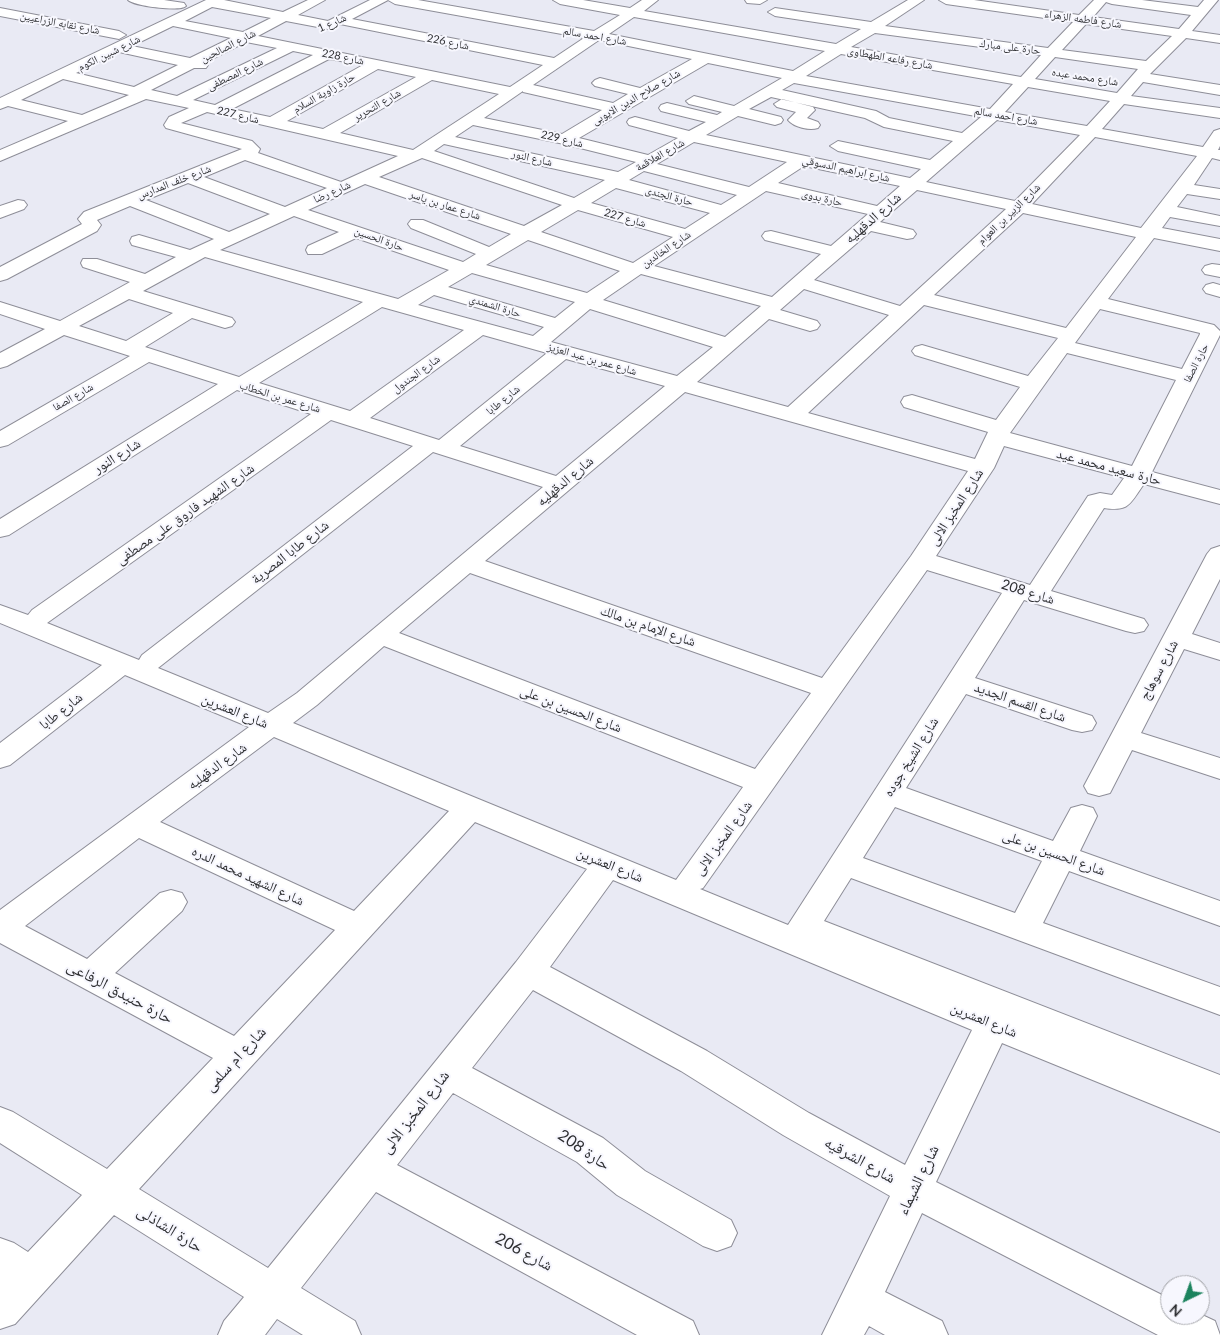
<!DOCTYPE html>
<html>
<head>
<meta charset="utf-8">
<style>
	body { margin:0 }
	#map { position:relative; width:1220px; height:1335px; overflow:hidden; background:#e9eaf4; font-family:Lato,sans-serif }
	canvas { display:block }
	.north { position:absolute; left:1160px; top:1275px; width:50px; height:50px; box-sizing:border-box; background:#f7f7fe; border:1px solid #a6a7ac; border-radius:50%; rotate:222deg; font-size:14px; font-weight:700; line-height:20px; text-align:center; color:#2d2e31 }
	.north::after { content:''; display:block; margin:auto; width:18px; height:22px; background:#1c835e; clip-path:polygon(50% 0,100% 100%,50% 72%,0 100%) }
</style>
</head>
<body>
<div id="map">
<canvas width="1220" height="1335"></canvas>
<div class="north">N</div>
</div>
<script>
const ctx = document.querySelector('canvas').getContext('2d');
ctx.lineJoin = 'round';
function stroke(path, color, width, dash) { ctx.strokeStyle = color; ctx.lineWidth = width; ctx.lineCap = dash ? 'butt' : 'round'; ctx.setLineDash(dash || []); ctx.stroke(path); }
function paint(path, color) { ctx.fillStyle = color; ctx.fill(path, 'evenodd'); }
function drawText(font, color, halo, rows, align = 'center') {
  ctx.font = font + ' Lato,"Noto Naskh Arabic",sans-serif'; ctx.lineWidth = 4; ctx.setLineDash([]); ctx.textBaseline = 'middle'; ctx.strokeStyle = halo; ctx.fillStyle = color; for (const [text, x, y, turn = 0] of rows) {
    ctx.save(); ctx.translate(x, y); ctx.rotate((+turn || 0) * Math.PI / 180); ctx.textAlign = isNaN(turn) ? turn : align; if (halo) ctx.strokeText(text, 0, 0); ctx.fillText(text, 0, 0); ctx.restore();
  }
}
const minor = new Path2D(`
	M128 0H164L184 3 186 6C180 12 134 6 128 0Z
	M206 0H224L283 12 308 0H325L298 15 328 21 370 0H388L352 19 554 58 584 38 395 4 388 0H418L594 31 620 15 560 4 553 0H583L630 8 642 0H658L644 11 836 44 861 29 775 16 768 12 775 8 871 22 908 0H924L885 26 1048 48 1073 22 946 4 939 0H974L1079 15 1094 0H1142L1198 7 1204 0H1218L1192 31 1220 35V43L1186 38 1150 74 1220 85V95L1143 82 1131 96 1220 108V118L1124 104 1102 129 1203 147 1214 131 1220 129V146L1218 150H1220V160L1212 158 1194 185 1220 189V199L1187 194 1177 207 1220 216V226L1170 217 1162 228 1220 239V251L1154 238 1108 299 1214 325 1220 331V335L1152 472 1220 490V504L1144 484C1130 503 1130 512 1104 508L1051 591 1144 619 1148 625 1144 631 1135 633 1126 631 1024 600 975 678 1092 716 1096 723 1092 730 1082 732 1072 730 966 694 906 788 1053 841 1071 808 1082 805 1093 808 1097 816 1080 851 1220 901V926L1069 871 1043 923 1220 987V1015L851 878 824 921 1220 1075V1132L1002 1043 936 1182 1170 1299V1315L1200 1314 1215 1321 1220 1335H1158L922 1213 885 1292 942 1321 948 1335H885L869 1326 864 1335H822L890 1196 783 1135 681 1071 533 990 472 1068 603 1138 645 1171 731 1220 737 1233 731 1246 717 1251 703 1246 617 1195 577 1162 453 1093 397 1165 693 1321 699 1335H637L376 1192 301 1288 355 1321 361 1335H303L277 1319 265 1335H218L224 1321 244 1297 114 1215 15 1324 0 1329V1238L14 1243 28 1252 82 1195 0 1143V1107L13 1112 107 1169 213 1058 0 943V910L249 727 125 675 10 765 0 768V743L102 665 0 623V605L28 615 32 610 311 414 237 390 9 535 0 537V519L218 384 149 362 8 445 0 447V431L130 356 64 335 7 366 0 368V353L45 329 0 314V302L60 321 130 282 83 267 81 263 83 259H97L145 274 176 257 132 245 130 241 132 237 139 235 190 250 214 239 130 206 97 220 101 225 97 231 7 279 0 281V267L82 224 78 219 84 212 242 149 166 128 164 125 169 117 189 108 146 99 0 161V150L68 121 8 106 0 109V98ZM1106 2 1112 4 1191 15 1179 29 1093 17ZM212 7 271 18 243 32 185 21ZM634 17 825 51 793 71 609 34ZM286 21 328 29 340 24 543 65 510 87 258 36ZM1086 24 1172 36 1146 61 1062 50ZM173 26 231 38 190 58 132 46ZM875 33 1041 55 1021 77 851 47ZM599 40 692 59 640 88 600 78 595 80 592 83 595 86 628 94 613 103 533 85ZM246 42 277 48 177 96 151 90 194 68H206L208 65 206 62ZM293 51 313 55 215 105 193 100ZM119 52 178 65 134 87 76 73ZM841 54 1013 84 990 109 806 76ZM1055 57 1138 69 1117 93 1035 79ZM329 59 363 65 270 117 232 109ZM708 63 782 78 734 106 694 96 686 101 689 104 722 112 717 115 667 103 661 105 659 108 661 111 706 122 689 131 635 117 629 119 627 122 629 125 678 138 648 155 579 138ZM378 69 416 77 323 129 287 121ZM63 79 129 95 82 115 21 100ZM432 80 499 94 413 150 340 133ZM794 83 981 117 962 133 889 118 876 111 782 90ZM1028 87 1110 101 1087 126 1005 112ZM523 91V92L602 110 562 134 484 118ZM771 97 865 118 884 127 953 141 930 160 838 141 830 146 838 151 921 169 910 178 706 135 738 116 775 125 781 123 783 120 781 117 749 109ZM207 112 398 156 341 182 258 153 260 149 252 141 181 123ZM997 120 1080 135 1015 201 926 182ZM473 125 564 144 636 162 618 172 455 137ZM1095 137 1197 156 1141 228 1032 204ZM694 142 787 162 749 187 657 164ZM444 144 605 180 574 198 434 151ZM422 158 562 205 524 226 379 177ZM245 160 327 188 285 207 204 177ZM804 166 900 186 877 206 778 183ZM644 171 737 195 721 205 629 180ZM188 183 270 214 229 232 146 200ZM365 184 511 234 489 247 423 220H411L408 224 411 228 476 254 463 262 308 210ZM616 188 710 213 685 229 591 203ZM917 190 1006 209 900 306 814 280 871 231 907 239 913 238 916 234 913 230 880 222ZM766 191 868 214 831 246 771 231 765 232 762 236 765 240 821 254 772 297 654 266ZM578 210 673 237 633 263 541 232ZM1023 213 1136 237 1066 328 934 295ZM294 216 339 232 308 246 306 250 308 254H322L356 238 449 270 398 299 220 250ZM528 240 620 271 587 293 486 265ZM205 257 363 302 239 377 145 347 192 318 225 328 232 326 235 322 232 318 143 291ZM472 273 575 302 555 318 448 287ZM641 274 761 306 725 337 603 300ZM804 289 889 315 788 407 697 382 769 319 810 331 817 329 820 325 817 321 780 310ZM434 295 544 327 533 336 418 305ZM129 299 173 313 126 341 79 326ZM924 305 1058 338 1028 376 922 345 915 347 912 351 915 355 1020 387 996 420 912 395 904 397 901 402 904 407 988 432 975 459 808 413ZM382 307 464 330 350 411 259 383ZM590 309 713 347 677 376 551 342ZM1100 309 1200 333V334L1182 369 1075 343ZM483 335 547 353 439 440 370 418ZM1067 353 1176 380 1132 466 1010 433ZM566 359 665 386 556 476 460 446ZM685 392 968 471 911 556 822 678 485 561ZM331 420 413 446 142 655 139 660 47 623ZM1004 446 1124 478 1112 495 1100 493 1088 496 1030 585 936 556 994 468ZM433 452 543 487 297 693 268 713 158 668ZM927 570 1002 593 788 925 700 889 703 888ZM470 573 811 693 755 769 399 633ZM384 646 743 787 676 880 293 723 317 705ZM274 737 449 811 354 911 160 822ZM895 807 1042 861 1015 913 863 858ZM475 822 587 869 516 962 268 1268 139 1189ZM139 838 335 930 234 1036 115 973 182 911 187 902 182 893 171 890 160 893 87 959 25 926ZM613 880 972 1030 905 1165 809 1113 707 1051 550 967Z
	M745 0H767L760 4 747 3Z
	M0 8 119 31 126 35 119 39 0 16Z
	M782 99 813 107 815 110 807 118 818 122 820 125 818 128C809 131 794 127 788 120L796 112 777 107 774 104Z
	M18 200 24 201 27 205 24 209 0 218V206Z
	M1212 264 1220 265V277L1205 274 1202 270 1205 266Z
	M1213 283 1220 285V297L1206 293 1203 289 1206 285Z
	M1220 546V579L1192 634 1220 643V660L1184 649 1141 733 1220 758V779L1132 750 1110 793 1099 796 1088 793 1084 786 1207 554 1211 549Z`);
const farStreetnames = [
	["شارع فاطمه الزهراء",1083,19,8],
	["شارع نقابه الزراعيين",60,23,11],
	["شارع 1",332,23,-24],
	["شارع احمد سالم",595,36,10],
	["شارع 226",448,42,11],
	["شارع الصالحين",228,46,-27],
	["حارة على مبارك",1010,47,7],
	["شارع شبين الكوم",109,53,-26],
	["شارع 228",343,57,11],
	["شارع رفاعه الطهطاوى",890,58,10],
	["شارع المصطفى",235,74,-26],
	["شارع محمد عبده",1085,77,9],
	["حارة زاوية السلام",324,93,-30],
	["شارع صلاح الدين الايوبى",636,97,-30],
	["شارع التحرير",377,105,-30],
	["شارع 227",238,115,13],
	["شارع احمد سالم",1006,116,10],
	["شارع 229",562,139,13],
	["شارع العلاقمة",660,155,-30],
	["شارع النور",532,158,13],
	["شارع ابراهيم الدسوقي",846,169,12],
	["شارع خلف المدارس",174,182,-21],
	["شارع رضا",332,192,-24],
	["حارة الجندى",669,196,15],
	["حارة بدوى",822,198,13],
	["شارع عمار بن ياسر",445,205,18],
	["شارع الزبير بن العوام",1009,214,-44],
	["شارع 227",625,218,16],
	["حارة الحسين",379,239,20],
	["شارع الخالدين",666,249,-34],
	["حارة الشمندي",495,306,17],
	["شارع عمر بن عبد العزيز",592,359,16],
	["حارة الصفا",1196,363,-63],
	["شارع الجندول",416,374,-36],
	["شارع الصفا",73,397,-30],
	["شارع عمر بن الخطاب",280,397,17],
	["شارع طابا",503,400,-39]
];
const streetNames = [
	["شارع الدقهليه",873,218,-41],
	["شارع النور",117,456,-32],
	["حارة سعيد محمد عيد",1109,467,15],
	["شارع الدقهليه",565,481,-40],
	["شارع المخبز الالى",956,507,-57],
	["شارع الشهيد فاروق على مصطفى",185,514,-35],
	["شارع طابا المصرية",290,552,-38],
	["شارع 208",1028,592,17],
	["شارع الإمام بن مالك",648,626,19],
	["شارع سوهاج",1159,670,-62],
	["شارع القسم الجديد",1020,702,19],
	["شارع الحسين بن على",571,709,21],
	["شارع طابا",61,711,-38],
	["شارع العشرين",235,711,22],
	["شارع الشيخ جوده",911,757,-58],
	["شارع الدقهليه",217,766,-36],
	["شارع المخبز الالى",723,838,-54],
	["شارع الحسين بن على",1054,853,20],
	["شارع العشرين",610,865,22],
	["شارع الشهيد محمد الدره",248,876,25],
	["شارع العشرين",984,1020,22]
];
const nearStreetnames = [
	["حارة حنيدق الرفاعى",120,992,28],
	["شارع ام سلمى",235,1059,-47],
	["شارع المخبز الالى",415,1112,-52],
	["حارة 208",584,1150,34],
	["شارع الشرقيه",860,1160,29],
	["شارع الشيماء",918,1180,-64],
	["حارة الشاذلى",170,1229,32],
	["شارع 206",524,1252,28]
];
stroke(minor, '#8e8e98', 2);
paint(minor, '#fff');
drawText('11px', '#2d2e31', '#f7f7fe', farStreetnames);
drawText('14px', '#2d2e31', '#f7f7fe', streetNames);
drawText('16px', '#2d2e31', '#f7f7fe', nearStreetnames);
</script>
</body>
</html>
